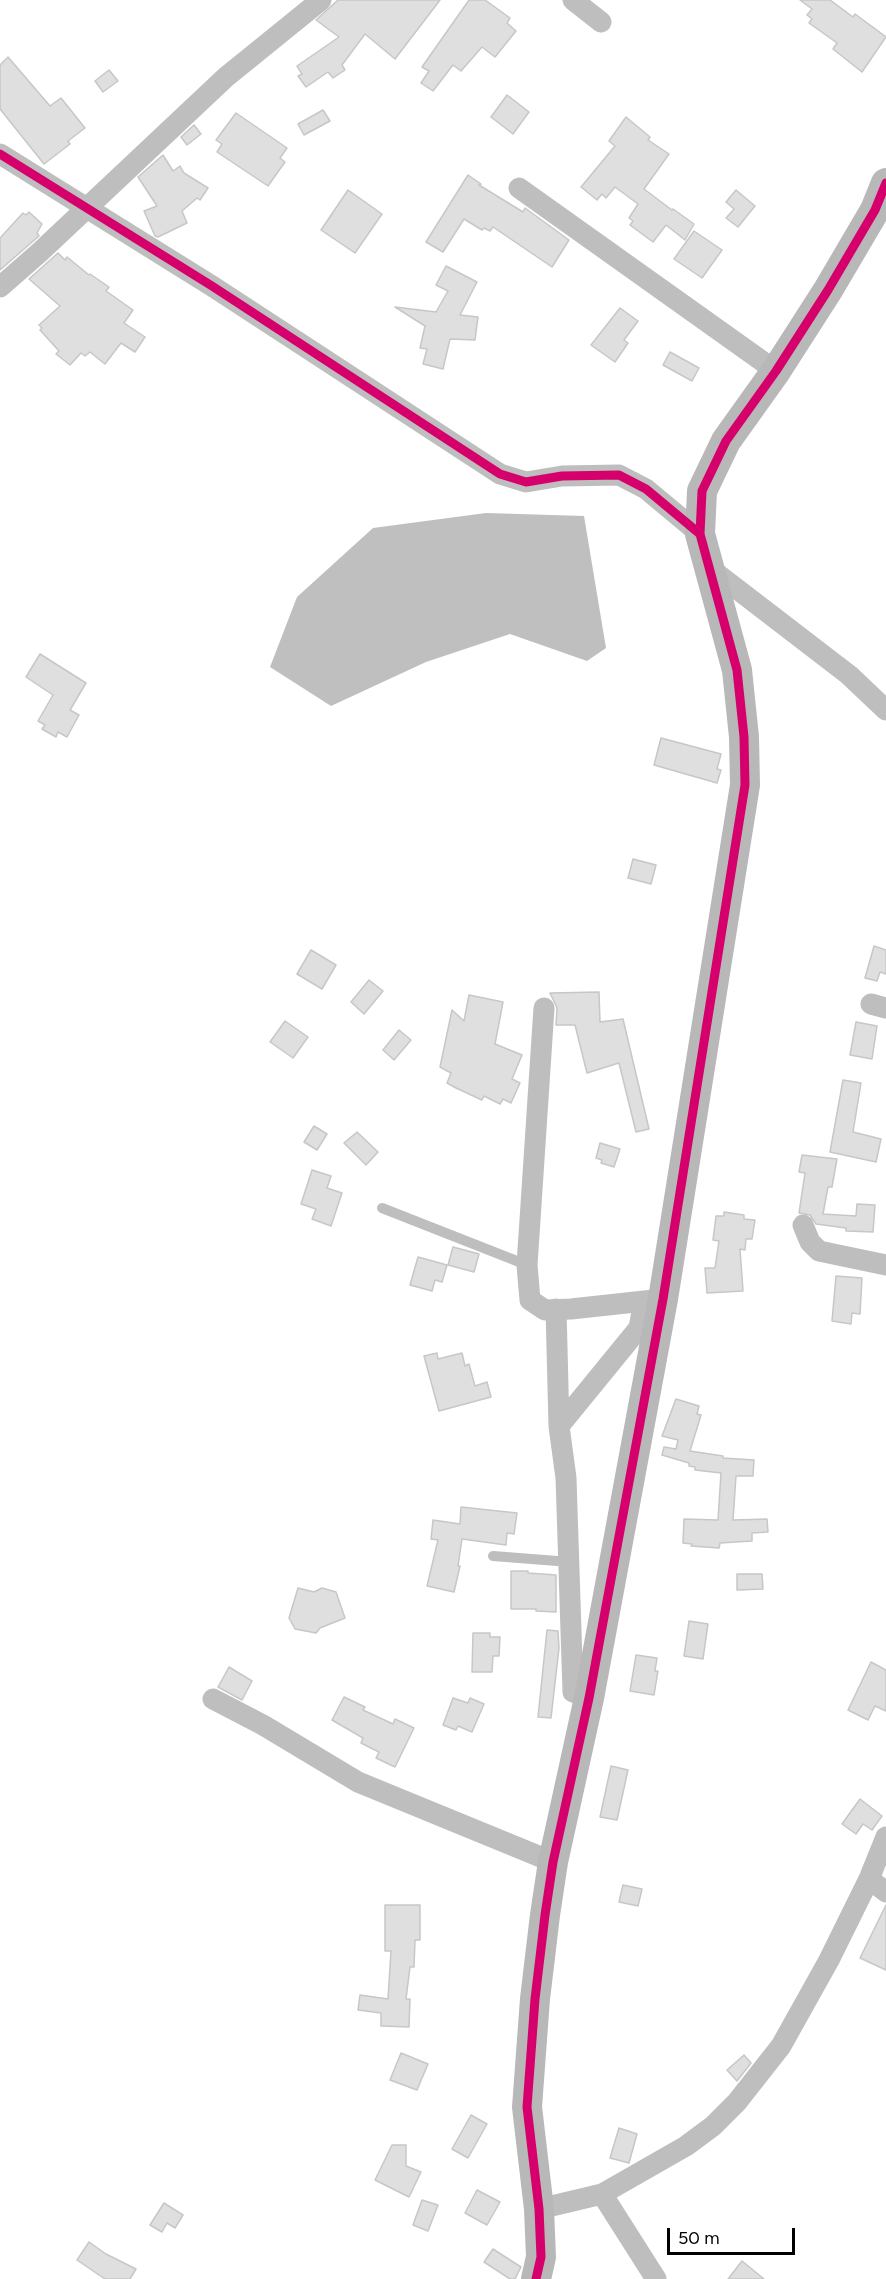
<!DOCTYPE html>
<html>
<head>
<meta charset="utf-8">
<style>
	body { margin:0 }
	#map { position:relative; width:886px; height:2279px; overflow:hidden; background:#fff; font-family:Figtree,sans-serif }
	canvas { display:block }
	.scale { position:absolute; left:667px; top:2228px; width:128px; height:27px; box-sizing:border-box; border:3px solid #000; border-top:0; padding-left:8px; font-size:18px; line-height:21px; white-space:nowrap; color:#000; -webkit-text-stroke:4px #fff; paint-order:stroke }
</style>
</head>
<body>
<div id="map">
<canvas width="886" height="2279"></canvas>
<div class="scale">50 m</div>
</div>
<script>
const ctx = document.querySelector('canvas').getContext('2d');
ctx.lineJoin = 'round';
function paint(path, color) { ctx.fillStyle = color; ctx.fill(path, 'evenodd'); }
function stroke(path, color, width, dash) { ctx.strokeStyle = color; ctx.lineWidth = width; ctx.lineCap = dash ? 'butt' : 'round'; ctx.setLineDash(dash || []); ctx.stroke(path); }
const water = new Path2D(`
	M486 513 584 516 606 648 587 661 510 634 426 662 331 706 270 667 297 597 373 528Z`);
const building = new Path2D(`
	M338 0H440L395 59 365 34 342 65 345 70 333 78 328 72 306 87 298 76 302 74 297 66 339 37 316 20Z
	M469 0H485L510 18 507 23 516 31 495 57 482 47 461 71 453 65 433 91 421 83 429 71 422 67Z
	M800 0H830L853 17 855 14 886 37 862 72 833 49 837 43 809 23 812 19 807 15 812 9Z
	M8 57 50 106 61 98 85 128 68 141 70 144 44 164 0 109V65Z
	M109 70 118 81 103 92 95 81Z
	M507 95 529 112 513 134 491 117Z
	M323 110 330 121 304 135 298 124Z
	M236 113 287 148 280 158 285 162 268 186 217 152 222 144 216 140Z
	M626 117 650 137 648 140 669 154 644 189 672 210 673 209 694 224 685 240 666 225 653 242 630 225 633 221 629 218 638 204 615 187 606 198 602 194 597 200 581 187 615 146 609 141Z
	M194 125 201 134 187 145 181 137Z
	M163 155 173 171 180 166 184 173 208 188 200 200 197 198 182 211 187 223 158 237 155 236 144 211 157 206 138 177Z
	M468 175 481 184 479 185 523 212 525 208 569 240 552 267 493 227 490 231 484 228 482 230 464 219 443 252 426 242Z
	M348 190 382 214 355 253 321 230Z
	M736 190 755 206 738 227 726 218 734 209 726 202Z
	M29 212 42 224 37 233 39 236 0 270V238L23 213 26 215Z
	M694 231 722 250 702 278 674 259Z
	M58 253 65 260 67 257 89 275 90 274 109 287 106 291 133 310 124 323 145 337 135 352 121 343 105 364 90 352 85 356 81 353 70 365 56 354 59 351 40 330 42 328 39 325 60 306 29 279Z
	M446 266 477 282 460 315 478 317 475 340 450 339 443 369 423 364 427 349 420 348 425 326 395 307 436 312 448 291 436 285Z
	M620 308 638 321 624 340 628 343 615 362 591 345Z
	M670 352 699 368 692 381 663 365Z
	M40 654 86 683 70 710 79 715 67 737 58 732 56 737 42 729 45 725 38 721 53 695 26 677Z
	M661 738 721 754 717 769 721 770 717 783 654 765Z
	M633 859 656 865 651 884 628 878Z
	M874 946 886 950V974L880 972 877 981 865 978Z
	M311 950 336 965 322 989 297 974Z
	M369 980 383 991 364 1014 351 1002Z
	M599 992 600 1022 623 1019 649 1129 636 1132 619 1063 587 1073 575 1025H556L557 1008 550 993Z
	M469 995 503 1002 495 1044 522 1055 512 1079 520 1083 511 1103 503 1099 500 1104 484 1096 482 1100 456 1088 447 1083 451 1073 440 1067 452 1010 464 1021Z
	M285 1021 308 1037 293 1058 270 1042Z
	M856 1022 877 1026 872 1059 850 1055Z
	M399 1030 411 1040 394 1060 383 1050Z
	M843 1080 861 1083 853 1132 881 1139 876 1162 830 1152Z
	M314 1126 327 1134 317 1150 304 1142Z
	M357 1132 378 1152 366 1165 344 1143Z
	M600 1143 620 1149 614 1167 601 1163 602 1160 596 1158Z
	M802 1155 837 1159 832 1187H828L823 1214 856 1216 857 1204 875 1205 873 1232 846 1231V1228L816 1224 810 1215 799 1213 805 1173 799 1172Z
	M312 1170 331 1176 327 1188 342 1193 331 1226 312 1219 316 1209 301 1204Z
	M724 1212 744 1215V1219L755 1220 752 1239H746L745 1250 740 1249 743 1291 707 1293 705 1268H715L719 1241 713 1240 716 1216H724Z
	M453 1247 479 1254 474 1272 448 1265Z
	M418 1257 447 1265 442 1282 435 1280 432 1291 410 1285Z
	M836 1276 862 1278 860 1314 852 1313 851 1324 832 1321Z
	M437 1353 438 1359 462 1353 465 1366 469 1364 475 1386 487 1382 491 1397 439 1411 424 1356Z
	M676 1399 699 1406 697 1414 701 1415 690 1451 723 1456V1458L754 1460 753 1476H736L733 1520 767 1519 768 1532 752 1533V1541L720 1543 719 1548 691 1546 692 1544 683 1543 684 1519 718 1520 721 1473 695 1470V1467L689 1466V1463L662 1455 664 1447 676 1449 678 1440 662 1436Z
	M461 1507 517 1513 514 1534 507 1533 506 1545 462 1539 458 1566H460L454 1592 427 1586 438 1540 431 1539 433 1520 460 1524Z
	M511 1571H528V1573L556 1575V1612L536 1611V1609H511Z
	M737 1574H762L763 1589 737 1590Z
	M298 1588 314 1592 322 1588 336 1592 345 1618 320 1628 316 1633 295 1629 289 1618Z
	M689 1621 708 1624 703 1659 684 1656Z
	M547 1630 558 1631 559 1648 551 1718 538 1717Z
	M473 1633H490V1637H500L499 1656H493L492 1672H472Z
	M636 1655 657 1658 655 1671H658L654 1695 630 1691Z
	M871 1662 886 1670V1711L875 1706 868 1720 848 1710Z
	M229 1667 252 1681 242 1700 218 1687Z
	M344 1697 365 1707 363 1710 393 1724 395 1719 414 1728 395 1767 376 1758 379 1752 361 1743 363 1738 332 1720Z
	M453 1698 468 1703 470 1698 484 1704 472 1732 458 1726 456 1730 443 1725Z
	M611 1766 628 1770 617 1820 600 1817Z
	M860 1799 882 1816 872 1830 863 1824 856 1834 842 1824Z
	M623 1885 642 1889 638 1906 619 1902Z
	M385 1905H420V1940H415L414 1967H410L406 1999H410L409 2027 381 2026V2013L358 2010 360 1995 388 1999 391 1951H385Z
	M886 1905V1970L860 1958Z
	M401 2053 428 2064 417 2090 390 2080Z
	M744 2055 751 2063 737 2081 727 2070Z
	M471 2115 487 2124 468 2158 452 2149Z
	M619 2128 637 2134 629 2163 610 2158Z
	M392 2145H406V2166L421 2172 409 2197 375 2180Z
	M477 2190 500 2202 487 2225 465 2213Z
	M422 2200 438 2205 428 2231 413 2225Z
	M164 2203 183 2215 175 2228 167 2223 162 2232 150 2225Z
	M89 2242 106 2254 136 2269 130 2279H105L77 2260Z
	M493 2249 521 2267 515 2279H510L484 2262Z
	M742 2261 764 2279H728Z`);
const lane = new Path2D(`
	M382 1208 527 1265
	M493 1556 570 1562`);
const street = new Path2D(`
	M573 0 601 22
	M0 154 212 286 500 474 526 482 562 476 619 475 646 489 700 534
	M519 188 776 371
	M0 287 40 252 226 77 321 0
	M711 569 849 675 886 710
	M871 1004 886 1008
	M544 1008 527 1265 530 1300 545 1310 571 1309 663 1299
	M803 1225 810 1242 819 1251 886 1265
	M556 1309 559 1426 566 1478 573 1692 589 1698
	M559 1426 639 1328 644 1301
	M213 1699 263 1725 358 1782 553 1862
	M869 1879 886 1892
	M602 2194 656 2279
	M539 2209 602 2194 686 2146 713 2126 737 2102 781 2046 829 1960 869 1879 886 1837`);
const secondary = new Path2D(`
	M536 2279 541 2257 539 2209 527 2107 535 1999 545 1915 553 1862 589 1698 663 1299 745 785 744 737 737 670 700 534 702 491 726 441 776 371 828 290 875 210 886 183`);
const cycleway = new Path2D(`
	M0 154 212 286 500 474 526 482 562 476 619 475 646 489 700 534
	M536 2279 541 2257 539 2209 527 2107 535 1999 545 1915 553 1862 589 1698 663 1299 745 785 744 737 737 670 700 534 702 491 726 441 776 371 828 290 875 210 886 183`);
paint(water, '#bfbfbf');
paint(building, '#dfdfdf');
stroke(building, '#c7c7c7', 1.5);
stroke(lane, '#bebebe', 10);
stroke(street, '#bebebe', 21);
stroke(secondary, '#b8b8b8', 30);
stroke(cycleway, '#d6006c', 9);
</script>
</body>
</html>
